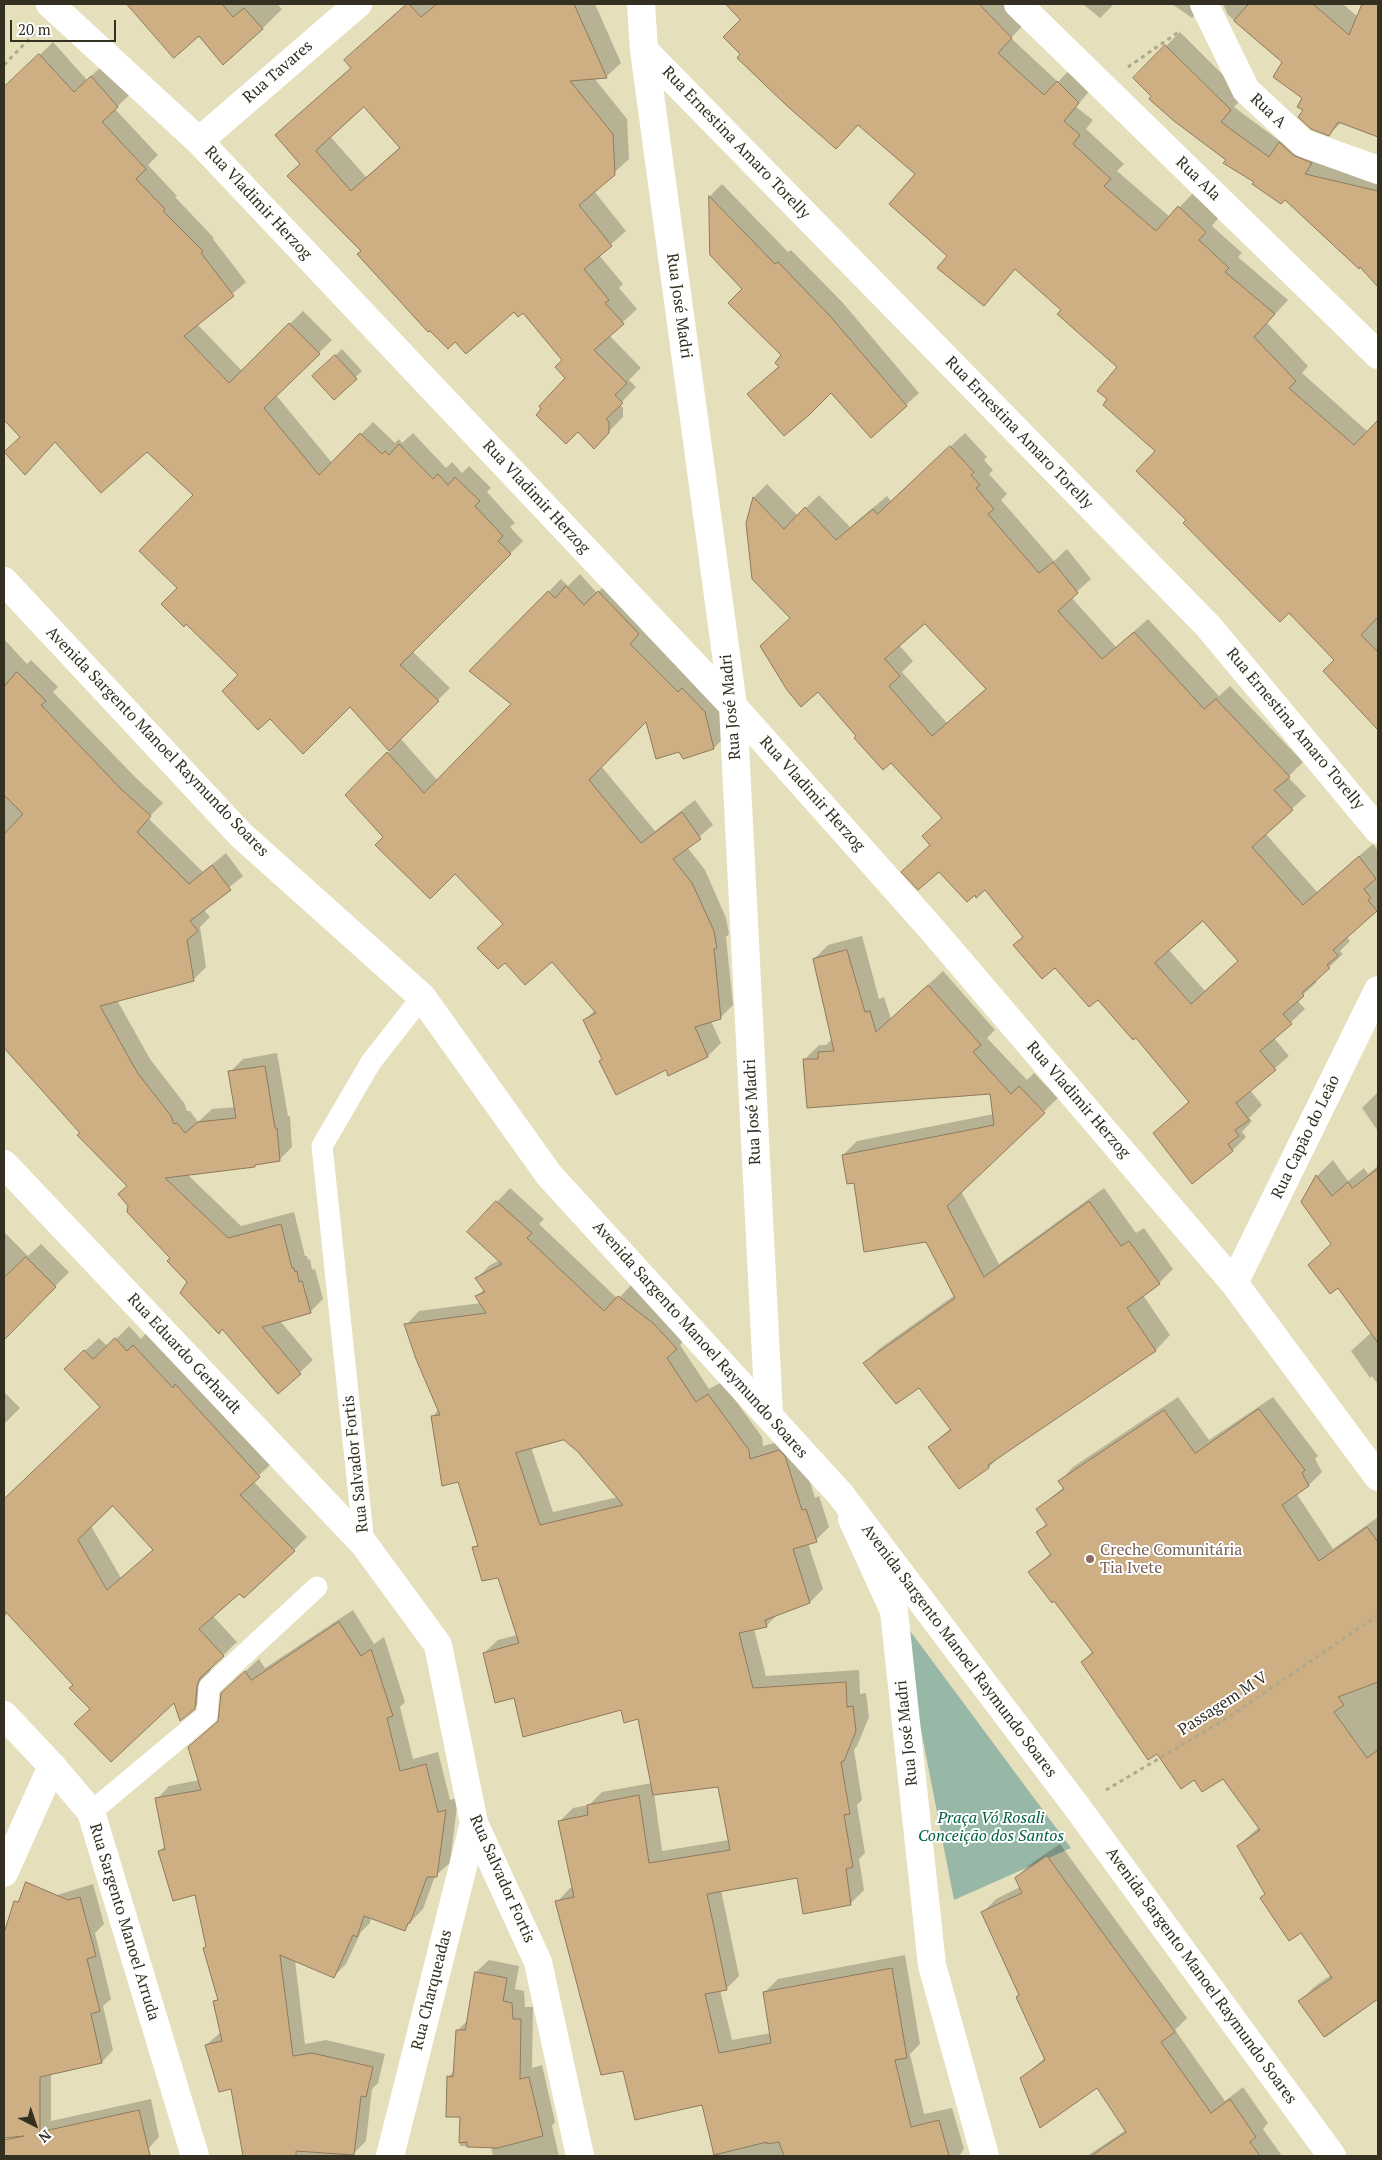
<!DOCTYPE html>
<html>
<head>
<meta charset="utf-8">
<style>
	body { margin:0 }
	#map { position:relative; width:1382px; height:2160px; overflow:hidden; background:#e6dfbb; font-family:"PT Serif",serif }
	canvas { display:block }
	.frame { position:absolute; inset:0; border:5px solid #333022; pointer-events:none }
	.north { position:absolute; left:10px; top:2100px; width:50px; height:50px; -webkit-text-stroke:4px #fff; paint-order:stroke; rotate:139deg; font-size:14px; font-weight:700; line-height:20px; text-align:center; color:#333022 }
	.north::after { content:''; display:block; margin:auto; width:18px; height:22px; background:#333022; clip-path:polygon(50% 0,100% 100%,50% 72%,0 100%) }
	.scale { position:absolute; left:10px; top:20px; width:106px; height:22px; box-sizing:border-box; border:2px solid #333022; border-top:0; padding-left:6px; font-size:15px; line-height:18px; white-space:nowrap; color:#333022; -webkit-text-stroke:4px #fff; paint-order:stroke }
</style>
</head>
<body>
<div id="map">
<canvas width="1382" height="2160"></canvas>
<div class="frame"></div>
<div class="north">N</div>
<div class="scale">20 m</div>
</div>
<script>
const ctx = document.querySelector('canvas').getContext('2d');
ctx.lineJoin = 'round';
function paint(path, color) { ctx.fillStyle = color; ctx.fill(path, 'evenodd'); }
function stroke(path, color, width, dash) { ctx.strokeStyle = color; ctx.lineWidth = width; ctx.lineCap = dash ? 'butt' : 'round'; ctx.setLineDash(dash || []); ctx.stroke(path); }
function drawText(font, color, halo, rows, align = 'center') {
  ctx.font = font + ' "PT Serif",serif'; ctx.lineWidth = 4; ctx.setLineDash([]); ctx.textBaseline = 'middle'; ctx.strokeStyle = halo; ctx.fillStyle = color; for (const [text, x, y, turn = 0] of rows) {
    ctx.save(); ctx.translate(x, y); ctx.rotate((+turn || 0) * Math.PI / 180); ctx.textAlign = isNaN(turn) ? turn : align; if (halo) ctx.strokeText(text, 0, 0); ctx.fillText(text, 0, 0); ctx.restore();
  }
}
const green = new Path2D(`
	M899 1616 1071 1848 954 1900Z`);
const shadow = new Path2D(`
	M144 4H277L282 9 262 29 199 35 136 12Z
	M407 4H595L621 63 606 77 594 78 627 119 629 159 594 191 626 231 599 255 623 284 619 288 637 309 609 335 641 368 629 380 636 387 620 404 623 408V417L594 447 567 378 563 360 523 311 514 310 362 251 301 163 277 135 352 67 360 46ZM364 105 400 147 366 177 330 136Z
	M749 4H1023L1034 14 1011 38 1058 82 1071 68 1092 88 1076 107 1093 120 1086 129 1124 164 1117 171 1170 217 1193 193 1219 217 1212 226 1242 253 1238 257 1288 300 1267 323 1308 366 1302 373 1368 432 1378 422V729L1325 671 1336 660 1289 611 1188 520 1157 451 1109 399 1119 367 1063 310 1016 268 984 304 949 256 916 174 859 124 742 54 741 20 738 16Z
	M1083 4H1114L1100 18Z
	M1172 4H1206L1192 18Z
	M1223 4H1343L1358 17 1367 4H1378V135L1342 122 1329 134 1304 109V98L1284 62 1228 15Z
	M1180 32 1244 96 1234 107 1281 142 1294 129 1378 174V285L1360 266 1285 199 1256 182 1228 160 1134 78Z
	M53 42 87 80 104 64 130 94 115 109 158 155 148 165 177 196 175 197 214 238 213 239 246 282 197 324 242 371 303 311 332 340 276 395 332 463 373 422 395 443 399 439 402 443 413 433 446 468 452 462 462 473 469 466 491 488 487 492 515 523 510 527 523 541 412 651 450 688 400 738 438 781 513 704 471 671 561 579 568 586 580 574 597 593 612 579 651 621 642 630 692 680 717 699 727 735 714 748 679 750 647 720 601 766 655 831 695 800 713 825 687 847 705 870 726 918 729 934 726 937 733 1005 720 1018 711 1021 721 1043 708 1056 669 1074 666 1069 604 1059 585 1020 595 1010 552 960 504 924 455 872 385 837 346 795 390 751 350 705 239 675 179 588 195 495 147 450 21 437 4 418V90Z
	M722 184 788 252 791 250 843 303 919 393 872 436 831 391 749 394 779 366 783 355 743 289 711 254 710 196Z
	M342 349 362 371 334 398 314 376Z
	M965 433 987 457 984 460 993 470 989 474 1007 494 1001 500 1054 561 1067 549 1091 579 1071 597 1116 647 1148 619 1219 696 1230 686 1303 762 1288 777 1306 796 1265 833 1317 892 1373 844 1378 851V908L1346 936 1350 941 1340 951 1343 954 1315 980 1317 982 1297 1000 1305 1009 1274 1038 1289 1056 1250 1090 1262 1105 1249 1118 1252 1121 1242 1132 1246 1137 1232 1151 1155 1133 1189 1101 1136 1036 1098 998 1055 966 1015 945 1024 936 985 888 931 844 943 817 891 761 857 736 791 618 747 524 754 497 767 484 798 516 819 495 850 527 887 496 891 501ZM925 622 987 688 947 723 902 672 913 661 899 645ZM1203 920 1239 960 1205 991 1169 950Z
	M4 639 27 664 31 660 58 687 53 692 135 777 163 803 148 818 203 872 226 853 243 876 203 909 210 917 200 927 206 967 193 980 117 1000 150 1059 184 1103 187 1111H190L198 1122 212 1109 236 1107 230 1072 243 1059 277 1053 288 1116H290L292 1147 279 1160 187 1174 241 1226 294 1212 305 1256H307L308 1260 310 1259 312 1270 315 1269 323 1299 310 1312 280 1321 313 1360 279 1392 223 1328 219 1332 189 1282 129 1205 128 1186 4 1046Z
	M862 936 879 999 884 997 891 1019 943 971 995 1030 987 1038 1027 1080 1034 1073 1058 1098 961 1191 999 1264 1104 1188 1136 1233 1144 1228 1173 1269 1159 1283 1143 1295 1170 1335 1156 1350 1001 1455 989 1467 929 1447 951 1428 919 1387 865 1363 879 1349 955 1295 927 1240 855 1182 843 1155 857 1141 994 1114 991 1092 804 1060 819 1045H826L832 1039 814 959 828 945Z
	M1378 1092V1131L1362 1108Z
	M1333 1160 1348 1181 1364 1168 1368 1174 1378 1166V1385L1372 1376 1370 1378 1351 1351 1372 1332 1338 1286 1310 1265 1332 1243 1302 1202 1317 1176Z
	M510 1188 544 1219 539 1224 618 1299 632 1284 689 1335 680 1345 709 1389 722 1382 762 1437 763 1446 793 1438 798 1443 815 1498 819 1496 829 1527 816 1540 808 1543 823 1589 810 1602 778 1614 767 1625 754 1629 766 1676 859 1670 860 1694 866 1693 869 1717 857 1746 854 1750 862 1800 857 1805 865 1853 859 1859 864 1890 851 1903 798 1876 721 1890 739 1976 726 1989 720 1990 732 2040 771 2033 765 1992 778 1979 905 1955 920 2044 910 2054 924 2114 952 2108 964 2149 959 2156H705L715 2154 703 2104 624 2070 557 1902 570 1888H574L560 1821 573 1808 589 1805 602 1792 652 1783 639 1718 622 1709 515 1696 484 1653 498 1640 517 1635 499 1576 474 1548 479 1543 458 1480 432 1417 439 1409 406 1325 419 1311 481 1303 477 1296 484 1289 477 1278 490 1265 500 1260 469 1232ZM564 1439 579 1452 618 1497 553 1512 531 1447ZM719 1785 729 1840 662 1851 654 1793Z
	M4 1232 28 1256 41 1244 69 1272 16 1326 14 1324 4 1334Z
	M129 1326 141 1339 147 1332 272 1463 253 1481 307 1537 294 1550 212 1615 237 1642 213 1665 210 1671 208 1694 194 1708 175 1700 91 1708 75 1685 8 1613 4 1617V1500L102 1407 80 1355 99 1338 108 1347ZM114 1504 154 1549 121 1578 91 1526Z
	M4 1392 20 1408 4 1424Z
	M1178 1397 1209 1440 1273 1397 1318 1456 1315 1459 1322 1472 1309 1485 1296 1493 1333 1549 1378 1517V1999L1326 2037 1300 2001 1314 1987 1331 1975 1301 1931 1266 1894 1238 1846 1259 1827 1224 1777 1158 1753 1082 1662 1093 1651 1054 1599 1030 1572 1051 1553 1038 1532 1047 1523 1037 1509 1064 1487 1060 1481 1073 1467Z
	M353 1610 374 1644 384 1637 405 1702 400 1707 413 1759 438 1752 450 1800 458 1798 450 1863 435 1876 423 1909 404 1929 371 1918 370 1923 361 1932 346 1964 333 1977 295 1960 305 2044 326 2040 385 2054 378 2083 372 2089 366 2141 354 2153V2156H254L253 2145 232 2088 206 2045 221 2032 215 2002 219 1998 204 1948 207 1946 196 1894 160 1851 166 1845 157 1799 169 1786 199 1780 189 1748 219 1720 236 1680 259 1659 265 1668Z
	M1060 1844 1187 2018 1175 2030 1225 2101 1243 2087 1268 2123 1263 2129 1282 2156H1087L1126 2130 1097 2086 1021 2078 1046 2057 1020 1994 983 1912 996 1899 1020 1887 1016 1878 1029 1865Z
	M93 1884 104 1924 95 1933 111 1999 103 2006 113 2050 102 2062 51 2074V2121L151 2099 159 2137 149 2148 151 2156H42L37 2133 4 2136V1935L47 1898Z
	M489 1960 519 1966 515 1989 524 1991 525 2007H533L532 2068 542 2065 555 2122 552 2126 559 2156H493L491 2146H460L461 2116 448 2077 455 2070 457 2031 468 2020 476 1972Z`);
const building = new Path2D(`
	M127 4H222L233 17 244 8 263 29 223 65 199 36 174 58Z
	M407 4H409L421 17 437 4H574L607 78 570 81 613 134 615 175 579 205 612 246 584 269 609 300 605 303 624 324 594 350 627 383 615 395 623 403 606 419 609 422V433L594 449 578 432 566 444 536 415 541 409 539 406 565 378 555 367 562 360 523 313 518 317 514 312 466 354 455 342 448 349 430 331 428 332 357 254 361 251 287 176 300 164 275 135 351 68 344 60ZM364 107 400 148 351 191 316 151Z
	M726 4H979L1012 38 998 53 1044 95 1057 81 1079 103 1064 121 1080 135 1073 144 1111 179 1104 186 1156 231 1178 206 1206 232 1199 240 1229 268 1225 272 1275 314 1254 337 1296 381 1289 388 1354 445 1378 420V617L1361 635 1378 652V730L1323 671 1334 660 1289 613 1280 622 1183 523 1186 520 1136 471 1155 451 1103 405 1107 399 1097 391 1117 367 1057 314 1061 310 1015 269 984 306 937 268 947 256 889 204 915 174 858 125 836 149 786 105 737 58 740 54 723 37 740 20Z
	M1249 4H1313L1349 35 1362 4H1378V137L1338 122 1329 136 1311 129 1298 117 1303 110 1297 107 1302 98 1273 77 1282 62 1234 21Z
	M1165 45 1231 110 1221 122 1269 157 1279 142 1293 155 1312 163 1305 174 1378 191V287L1360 267 1359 269 1285 200 1281 204 1252 184 1254 182 1223 163 1226 160 1174 121 1149 99 1151 96 1133 78Z
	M39 54 74 92 91 76 118 107 102 122 146 169 136 179 165 209 163 211 203 251 201 253 234 296 184 336 229 383 289 323 320 354 264 408 319 475 360 433 382 454 385 451 389 455 399 444 433 479 438 474 448 485 455 477 480 501 475 506 503 536 498 541 511 554 400 665 439 701 389 751 350 707 303 754 270 719 258 730 222 691 238 675 186 624 184 627 161 604 177 588 139 551 193 495 147 452 101 493 55 442 25 475 4 452 20 437 4 420V87Z
	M709 196 775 264 778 262 830 316 907 406 871 438 831 393 809 415 784 436 747 394 779 367 775 363 781 355 728 303 742 289 710 255Z
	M335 355 357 379 334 400 312 376Z
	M950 446 974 472 971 475 980 485 976 488 994 509 988 514 1039 573 1053 562 1078 593 1058 611 1102 659 1134 632 1204 709 1216 699 1290 777 1274 790 1293 810 1252 847 1303 905 1359 856 1376 879 1364 889 1371 898 1368 900 1377 911 1333 950 1338 956 1327 965 1330 968 1302 993 1304 996 1283 1014 1292 1024 1260 1051 1276 1070 1236 1103 1249 1120 1235 1130 1239 1136 1228 1144 1233 1151 1192 1184 1153 1133 1189 1102 1136 1038 1133 1040 1098 1000 1089 1007 1055 968 1042 979 1013 945 1023 937 985 890 976 898 975 895 967 902 939 872 918 890 901 872 930 845 922 836 942 818 891 763 883 770 854 738 856 736 818 692 801 707 787 690 760 646 790 618 752 579 746 523 753 497 784 529 805 507 836 540 873 509 877 514ZM925 624 986 689 932 736 889 686 900 676 885 659ZM1203 921 1238 961 1191 1004 1155 963Z
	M566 586 584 605 598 591 639 634 630 644 678 692 682 688 705 712 714 749 683 759 679 752 656 759 646 722 589 780 641 843 682 812 701 839 673 859 692 883 714 931 717 948 714 949 721 1019 695 1027 708 1057 668 1076 666 1070 616 1095 599 1061 602 1059 583 1020 596 1013 552 962 525 985 505 963 498 969 477 948 503 924 455 874 430 899 375 845 383 837 345 795 387 752 424 793 511 704 469 671 548 591 555 598Z
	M17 672 46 701 41 705 122 790 151 816 137 832 189 884 212 865 231 890 190 921 198 931 187 940 194 981 100 1006 137 1072 171 1116 174 1124 177 1123 185 1133 198 1122 236 1118 228 1071 265 1066 275 1128H277L280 1161 255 1165V1167L165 1178 228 1238 281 1224 292 1268H294L295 1272 297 1271 299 1282 302 1281 311 1313 262 1327 301 1374 278 1394 222 1329 219 1334 180 1293 187 1282 167 1261 170 1258 127 1212 128 1206 118 1194 127 1186 77 1135 80 1133 4 1048V834L23 814 4 795V687Z
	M847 950 865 1012 870 1011 876 1032 928 985 981 1045 973 1052 1011 1094 1019 1086 1045 1113 947 1206 984 1277 1089 1201 1121 1246 1129 1241 1160 1284 1127 1308 1156 1351 988 1465 989 1468 959 1489 928 1447 951 1430 919 1388 896 1404 863 1363 955 1298 926 1242 864 1252 854 1183 847 1184 842 1155 994 1125 990 1094 807 1108 803 1059H818V1052L834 1051 813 959Z
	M1378 1169V1343L1338 1288 1330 1294 1308 1265 1331 1244 1301 1202 1316 1175 1332 1196 1348 1182 1352 1188Z
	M496 1201 532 1233 527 1238 604 1311 618 1296 654 1324 677 1349 667 1358 696 1402 708 1394 749 1450 750 1459 779 1450 785 1456 802 1510 806 1509 817 1542 793 1549 810 1603 765 1620 767 1627 739 1633 753 1688 846 1682 847 1707 853 1706 856 1731 844 1761 841 1762 850 1814 844 1815 853 1867 846 1869 851 1905 803 1914 797 1878 707 1894 727 1990 705 1994 719 2053 771 2043 763 1992 892 1968 907 2058 895 2060 911 2127 939 2120 949 2156H784L779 2142 767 2144V2142L714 2155 702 2105 635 2120 623 2071 601 2075 555 1901 574 1897 558 1821 588 1815 587 1805 639 1795 649 1863 730 1850 718 1787 653 1795 638 1719 624 1723 621 1710 523 1737 514 1698 495 1703 483 1653 519 1643 498 1578 482 1581 472 1547 478 1546 458 1482 442 1486 431 1416 440 1415 416 1359 404 1324 486 1313 475 1296 485 1292 475 1278 502 1264 467 1232ZM564 1440 578 1452 623 1505 540 1525 516 1453Z
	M26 1257 56 1287 4 1340V1278Z
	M115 1338 127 1351 133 1345 173 1388 175 1384 260 1477 240 1495 295 1551 244 1598 239 1594 199 1629 224 1656 200 1678 197 1686 195 1709 180 1721 174 1703 111 1762 74 1724 90 1709 69 1688 73 1685 4 1610V1499L100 1407 64 1369 84 1350 93 1359ZM113 1506 153 1550 107 1590 78 1540Z
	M1259 1409 1305 1470 1302 1473 1309 1486 1282 1505 1319 1561 1367 1527 1378 1542V1682L1338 1697 1344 1705 1334 1712 1367 1758 1378 1750V1999L1324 2037 1298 2001 1332 1978 1301 1933 1289 1941 1260 1898 1265 1894 1237 1846 1260 1830 1223 1779 1202 1792 1194 1780 1181 1789 1157 1754 1148 1760 1081 1662 1093 1653 1054 1601 1052 1603 1028 1572 1051 1555 1036 1532 1047 1525 1036 1509 1064 1489 1058 1481 1164 1410 1195 1453Z
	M339 1622 361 1656 371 1649 393 1716 387 1718 400 1771 426 1764 438 1812 446 1810 437 1877H427L410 1923H408L405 1931 364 1916 357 1937 353 1935 334 1978 280 1955 293 2056 312 2053 373 2067 366 2097 361 2096 354 2155 296 2151V2156H243L231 2089 219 2092 205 2045 222 2041 213 2001 218 2000 203 1948 206 1947 195 1895 173 1901 158 1851 165 1849 155 1798 201 1790 188 1747 218 1721 221 1693 245 1671 251 1680Z
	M1047 1856 1175 2032 1161 2042 1211 2113 1230 2099 1256 2137 1250 2142 1260 2156H1091L1126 2132 1097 2088 1040 2128 1020 2078 1045 2060 1016 1997 1019 1995 981 1912 1022 1893 1015 1878Z
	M26 1882 68 1900 80 1897 96 1956 87 1959 100 2011 91 2014 102 2063 40 2077V2132L139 2110 150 2156H4V2140L24 2136 4 2138V1933L14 1901 18 1902Z
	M475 1972 507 1978 503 2001 512 2003 513 2019H521L520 2079 529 2077 543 2136 498 2148 467 2147V2142L459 2143 460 2117H446L447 2076 453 2077 456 2030H465Z`);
const path = new Path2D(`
	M4 65 35 33
	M1128 67 1180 31
	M1106 1790 1229 1717 1378 1615`);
const service = new Path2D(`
	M364 1544 322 1146 371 1062 422 997
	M91 1812 207 1715 209 1687 317 1587`);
const minor = new Path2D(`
	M50 4 199 141 733 706 929 926 1234 1283 1378 1477
	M1018 4 1378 355
	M1204 4 1246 90 1303 143 1378 170
	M199 141 358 4
	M4 1164 364 1544 438 1645 474 1823 538 1962 580 2156
	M1234 1283 1378 990
	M852 1519 894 1611 932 1965 985 2156
	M4 1873 52 1766
	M390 2156 474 1823`);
const tertiary = new Path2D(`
	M641 4 644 50 733 706 769 1415
	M644 50 1208 626 1378 830
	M4 581 241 835 422 997 549 1175 841 1495 1077 1807 1332 2156
	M4 1715 52 1766 91 1812 195 2156`);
const markers = [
	[1090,1559,5,"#8d6e63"]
];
const streetNames = [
	["Rua Tavares",278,72,-41],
	["Rua A",1268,111,43],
	["Rua Ernestina Amaro Torelly",736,143,46],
	["Rua Ala",1198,179,44],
	["Rua Vladimir Herzog",258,203,47],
	["Rua José Madri",679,306,82],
	["Rua Ernestina Amaro Torelly",1019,433,46],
	["Rua Vladimir Herzog",536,497,47],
	["Rua José Madri",731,707,-95],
	["Rua Ernestina Amaro Torelly",1295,729,50],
	["Avenida Sargento Manoel Raymundo Soares",157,742,46],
	["Rua Vladimir Herzog",812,794,48],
	["Rua Vladimir Herzog",1078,1100,49],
	["Rua José Madri",753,1112,-93],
	["Rua Capão do Leão",1306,1137,-64],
	["Avenida Sargento Manoel Raymundo Soares",700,1340,48],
	["Rua Eduardo Gerhardt",184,1354,47],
	["Rua Salvador Fortis",356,1464,-96],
	["Avenida Sargento Manoel Raymundo Soares",959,1651,53],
	["Passagem M V",1223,1704,-33],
	["Rua José Madri",907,1733,-96],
	["Rua Salvador Fortis",502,1879,66],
	["Rua Sargento Manoel Arruda",124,1922,73],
	["Avenida Sargento Manoel Raymundo Soares",1201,1976,54],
	["Rua Charqueadas",432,1990,-76]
];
const educationNames = [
	["Creche Comunitária",1100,1550],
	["Tia Ivete",1100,1568]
];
const parkNames = [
	["Praça Vó Rosali",991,1818],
	["Conceição dos Santos",991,1836]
];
paint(green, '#97b8a6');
paint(shadow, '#0003');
paint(building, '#ceaf84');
stroke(building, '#8d795c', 1);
stroke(path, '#afa98c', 3, [4, 4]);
stroke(service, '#fff', 21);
stroke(minor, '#fff', 28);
stroke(tertiary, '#fff', 28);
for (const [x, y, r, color] of markers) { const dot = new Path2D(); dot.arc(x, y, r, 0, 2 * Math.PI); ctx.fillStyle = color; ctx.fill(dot); stroke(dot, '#fff', 2); }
drawText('16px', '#333022', '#fff', streetNames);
drawText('16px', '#785e54', '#fff', educationNames, 'left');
drawText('italic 16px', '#006241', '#fff', parkNames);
</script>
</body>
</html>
